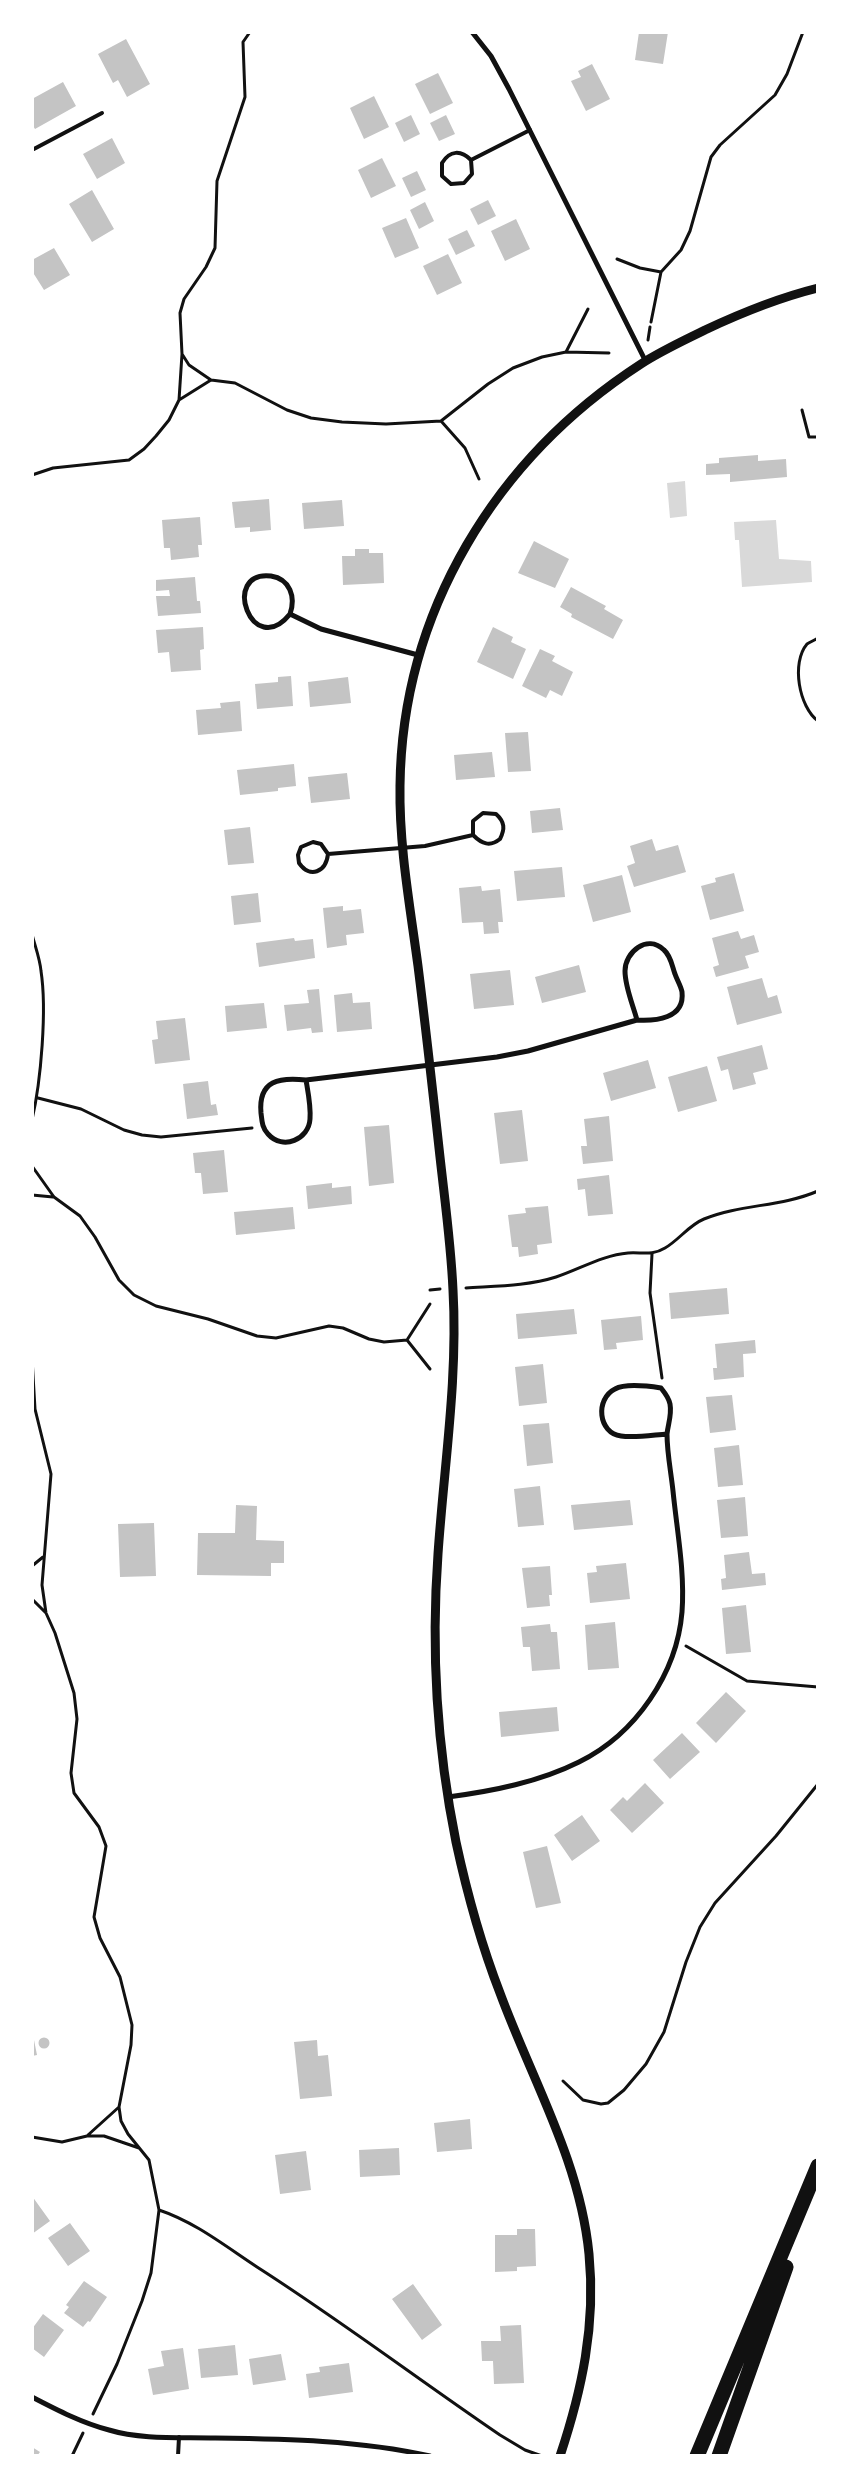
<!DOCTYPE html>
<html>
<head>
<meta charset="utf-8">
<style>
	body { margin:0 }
	#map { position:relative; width:850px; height:2488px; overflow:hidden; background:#fff; font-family:Helvetica,sans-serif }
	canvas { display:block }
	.frame { position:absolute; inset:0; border:34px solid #fff; pointer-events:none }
</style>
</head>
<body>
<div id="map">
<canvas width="850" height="2488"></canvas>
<div class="frame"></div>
</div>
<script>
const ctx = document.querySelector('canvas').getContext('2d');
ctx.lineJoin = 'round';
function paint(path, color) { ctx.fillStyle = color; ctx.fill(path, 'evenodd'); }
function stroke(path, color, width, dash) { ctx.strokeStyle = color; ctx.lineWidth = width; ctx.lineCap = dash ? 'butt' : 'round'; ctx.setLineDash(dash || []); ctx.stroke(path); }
const water = new Path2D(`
	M685 481 687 516 670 518 667 483Z
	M776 520 779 559 811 561 812 582 742 587 739 540H735L734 522Z`);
const building = new Path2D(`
	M639 32H668L663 64 635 60Z
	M126 39 150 84 127 97 118 80 113 83 98 54Z
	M592 64 610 99 586 111 571 81 581 77 578 71Z
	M438 73 453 103 430 114 415 84Z
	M63 82 76 106 35 129 32 124V99Z
	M374 96 389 127 364 139 350 108Z
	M411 115 420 134 404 142 395 123Z
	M446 115 455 134 439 141 430 123Z
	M112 138 125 163 97 179 83 154Z
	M382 158 396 186 371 198 358 170Z
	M417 171 426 190 411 197 402 178Z
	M92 190 114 229 92 242 69 204Z
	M488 200 496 216 478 225 470 209Z
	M425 202 434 221 419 229 410 210Z
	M406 218 419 248 395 258 382 228Z
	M516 219 530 249 505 261 491 231Z
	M467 230 475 246 456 255 448 239Z
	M54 248 70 275 44 290 32 271V260Z
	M448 254 462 283 437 295 423 266Z
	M758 455V461L786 459 787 477 730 482V474L706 475V464L719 463V458Z
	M269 499 271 530 250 532V527L235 528 232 502Z
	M342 500 344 526 304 529 302 503Z
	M200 517 202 545H198L199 557 171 560 170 548H164L162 520Z
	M534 541 569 559 555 588 518 573Z
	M355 549H369V553H383L384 583 343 585 342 556H355Z
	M195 577 197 601H200L201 613 158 616 156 596H170L169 590 156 591V580Z
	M571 587 606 606 604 609 623 620 613 639 571 617 572 614 560 607Z
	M203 627 204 649 200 650 201 670 171 672 169 652 158 653 156 630Z
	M493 627 513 637 511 642 526 649 513 679 477 662Z
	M540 649 555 656 552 661 573 672 562 696 550 690 546 698 522 686Z
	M291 676 293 706 257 709 255 684 278 682V677Z
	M348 677 351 703 310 707 308 682Z
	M240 701 242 731 198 735 196 710 221 708 220 703Z
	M528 732 531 771 508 772 505 733Z
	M492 752 495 777 456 780 454 755Z
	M294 764 296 786 278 788V791L240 795 237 770Z
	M347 773 350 799 311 803 308 777Z
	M560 808 563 830 532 833 530 811Z
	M250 827 254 863 228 865 224 830Z
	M652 839 656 851 678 845 686 872 634 887 627 866 635 863 630 846Z
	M562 867 565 897 517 901 514 871Z
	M734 873 744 911 710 920 701 886 716 882 715 878Z
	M622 875 631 912 593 922 583 885Z
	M481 886 482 891 500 889 503 922H498L499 933 484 934 483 922 462 923 459 888Z
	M258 893 261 922 234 925 231 896Z
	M343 906V911L361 909 364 933 346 935 347 945 327 948 323 908Z
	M738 931 741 939 754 935 759 952 745 956 749 968 716 977 713 967 719 965 712 938Z
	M294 938 295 941 313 939 315 958 259 967 256 943Z
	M579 965 586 992 542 1003 535 977Z
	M510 970 514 1005 474 1009 470 974Z
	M762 978 768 998 777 995 782 1013 737 1025 727 987Z
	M319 989 323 1032 312 1033 311 1028 287 1031 284 1005 309 1003 307 990Z
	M352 993 353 1003 370 1002 372 1029 337 1032 334 995Z
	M264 1003 267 1028 227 1032 225 1006Z
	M185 1018 190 1060 155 1064 152 1040 158 1039 156 1021Z
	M762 1045 768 1069 753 1073 756 1084 733 1090 728 1069 721 1071 717 1057Z
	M648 1060 656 1088 611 1101 603 1073Z
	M707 1066 717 1101 678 1112 668 1077Z
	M208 1081 211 1105 216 1104 218 1115 187 1119 183 1084Z
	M522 1110 528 1161 500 1164 494 1113Z
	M609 1116 613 1161 583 1164 581 1146H587L584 1119Z
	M389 1125 394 1183 369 1186 364 1127Z
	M224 1150 228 1192 203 1194 201 1173H195L193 1153Z
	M609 1175 613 1214 588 1216 585 1189 578 1190 577 1179Z
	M332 1183V1188L351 1186 352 1204 308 1209 306 1186Z
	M548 1206 552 1243 537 1245 538 1254 519 1257 518 1247H512L508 1215 526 1213 525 1208Z
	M293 1207 295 1229 236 1235 234 1212Z
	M727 1288 729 1314 671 1319 669 1293Z
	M574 1309 577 1334 518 1339 516 1314Z
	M641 1316 643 1340 616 1343 617 1349 604 1350 601 1320Z
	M755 1340 756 1353 743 1354 744 1377 714 1380 713 1368H717L715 1344Z
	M543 1364 547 1403 519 1406 515 1367Z
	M732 1395 736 1430 710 1433 706 1397Z
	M549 1423 553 1463 527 1466 523 1425Z
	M739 1445 743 1485 718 1487 714 1448Z
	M540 1486 544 1525 518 1527 514 1489Z
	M745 1497 748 1536 721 1538 717 1500Z
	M630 1500 633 1525 574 1530 571 1505Z
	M236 1505 257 1506 256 1540 284 1541V1563H271V1576L197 1575 198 1533H235Z
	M154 1523 156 1576 120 1577 118 1524Z
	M749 1552 752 1574 765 1573 766 1585 722 1590 721 1579 726 1578 724 1555Z
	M626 1563 630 1599 590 1603 587 1573 597 1572 596 1566Z
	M550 1566 552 1595H549L550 1606 527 1608 522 1568Z
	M746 1605 751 1652 726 1654 722 1608Z
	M615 1622 619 1668 588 1670 585 1625Z
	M550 1624 551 1632H557L560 1669 532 1671 530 1647H523L521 1627Z
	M726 1692 746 1711 716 1743 696 1723Z
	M557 1707 559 1731 501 1737 499 1712Z
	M682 1733 700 1752 670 1779 653 1760Z
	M645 1783 664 1803 632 1833 610 1810 623 1797 627 1801Z
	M582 1815 600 1841 572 1861 554 1835Z
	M547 1846 561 1903 536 1908 523 1852Z
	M32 2030 37 2055 32 2056Z
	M38.5 2043a5.5 5.5 0 1 1 11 0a5.5 5.5 0 1 1-11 0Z
	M317 2040 318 2056 328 2055 332 2096 300 2099 294 2042Z
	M470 2119 472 2149 437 2152 434 2123Z
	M399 2148 400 2175 360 2177 359 2150Z
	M306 2151 311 2190 280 2194 275 2155Z
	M32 2196 50 2221 32 2234Z
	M70 2223 90 2251 68 2266 48 2238Z
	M517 2229H535L536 2266 517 2267V2271L495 2272V2235H517Z
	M84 2281 107 2297 90 2322 88 2321 83 2327 64 2313 69 2307 66 2305Z
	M413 2284 442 2325 422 2340 392 2299Z
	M43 2314 64 2330 44 2357 32 2348V2329Z
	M521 2325 524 2383 494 2384 493 2361H482L481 2341H501L500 2326Z
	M235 2345 238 2375 201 2378 198 2349Z
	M183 2348 189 2389 153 2395 148 2369 164 2366 161 2351Z
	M281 2354 286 2380 253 2385 249 2359Z
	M349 2363 353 2392 309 2398 306 2374 320 2372 319 2367Z
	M32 2447 40 2452 37 2456H32Z`);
const path = new Path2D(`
	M617 259 640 268 661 272
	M651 322 661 272 681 250 690 231 711 157 720 145 775 95 787 74 803 32
	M648 340 650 327
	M566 352 588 309
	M182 354 189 365 211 380 235 383 287 410 311 418 342 422 386 424 441 421 488 384 513 368 542 357 566 352 609 353
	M179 400 211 380
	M802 410 809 437H818
	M441 421 465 448 479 479
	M32 475 53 468 129 460 144 449 156 436 169 420 179 400 182 354 180 313 184 299 206 267 215 248 217 181 245 97 243 42 250 32
	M818 638C815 640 810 642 807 644 791 663 799 707 818 721
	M32 934C35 946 40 959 41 971 47 1010 41 1081 32 1120
	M38 1098 81 1109 124 1130 142 1135 161 1137 252 1128
	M32 1166 54 1197 80 1216 95 1237 119 1280 134 1295 156 1306 208 1319 257 1336 276 1338 329 1326 343 1328 369 1339 384 1342 407 1340 430 1369
	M32 1195 53 1197
	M652 1254 650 1293 662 1378
	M466 1288C496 1286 528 1286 556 1277 580 1269 603 1255 628 1253 642 1252 652 1256 665 1248 679 1240 689 1225 704 1219 741 1204 781 1207 818 1191
	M430 1290 440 1289
	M407 1340 430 1304
	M32 1358 35 1409 51 1474 42 1585 46 1613 55 1633 74 1693 77 1719 71 1773 74 1793 99 1827 106 1846 94 1917 100 1938 120 1977 132 2025 131 2045 119 2107 121 2121 128 2134 149 2160 159 2210 151 2273 142 2301 117 2364 93 2414
	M32 1566 43 1557
	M32 1599 46 1613
	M686 1646 747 1681 818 1687
	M563 2081 583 2100 601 2104 608 2103 624 2090 646 2064 664 2032 686 1962 700 1927 715 1903 776 1836 818 1784
	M88 2135 119 2107
	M32 2137 62 2142 87 2136H104L139 2148
	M159 2210C195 2222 225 2246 257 2267 340 2320 419 2380 500 2435L525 2450 542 2456
	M72 2456 83 2433`);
const service = new Path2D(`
	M32 150 102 113
	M471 160 472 174 464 183 451 184 442 176V163C450 150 461 150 471 160L530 130
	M328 854C326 872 310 879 299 863L298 855 301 847 313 842 321 844 328 854 425 846 473 835C482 844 490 847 500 839 505 829 505 822 496 814L483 813 473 821V835
	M178 2456 179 2437`);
const minor = new Path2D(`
	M472 32 491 56 509 89 645 360
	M290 614C296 597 290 579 271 576 220 570 252 661 290 614L321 629 418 655
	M306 1080C308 1092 311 1106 310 1119 309 1139 283 1151 268 1134 262 1128 262 1121 261 1113 258 1080 280 1077 306 1080L497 1057 528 1051 637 1020C633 1005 625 987 625 971 625 952 647 934 664 950 671 956 672 966 675 974 677 980 681 986 682 992 685 1019 655 1021 637 1020
	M448 1797C493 1791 539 1782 579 1762 636 1734 677 1673 682 1612 685 1572 677 1531 673 1491 671 1472 667 1453 667 1434 668 1424 672 1415 670 1404 669 1398 665 1393 661 1388 648 1386 626 1383 615 1389 595 1399 598 1433 621 1436 635 1438 653 1435 667 1434
	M32 2397C57 2410 82 2423 109 2430 142 2440 181 2437 215 2438 286 2439 359 2440 430 2456`);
const tertiary = new Path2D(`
	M560 2456C582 2390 596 2325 589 2254 580 2161 532 2080 500 1993 481 1944 467 1893 456 1842 437 1748 431 1650 438 1554 444 1466 458 1379 453 1290 451 1245 445 1202 440 1157 433 1093 426 1030 418 966 410 906 399 846 400 786 402 611 496 458 641 364 661 351 683 341 705 330 741 313 778 298 818 288`);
const motorway = new Path2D(`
	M697 2456 818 2166
	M719 2456 786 2267`);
paint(water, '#d9d9d9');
paint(building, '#c4c4c4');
stroke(path, '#111', 3);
stroke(service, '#111', 4);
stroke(minor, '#111', 5);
stroke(tertiary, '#111', 9);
stroke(motorway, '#111', 15);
</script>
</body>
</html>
